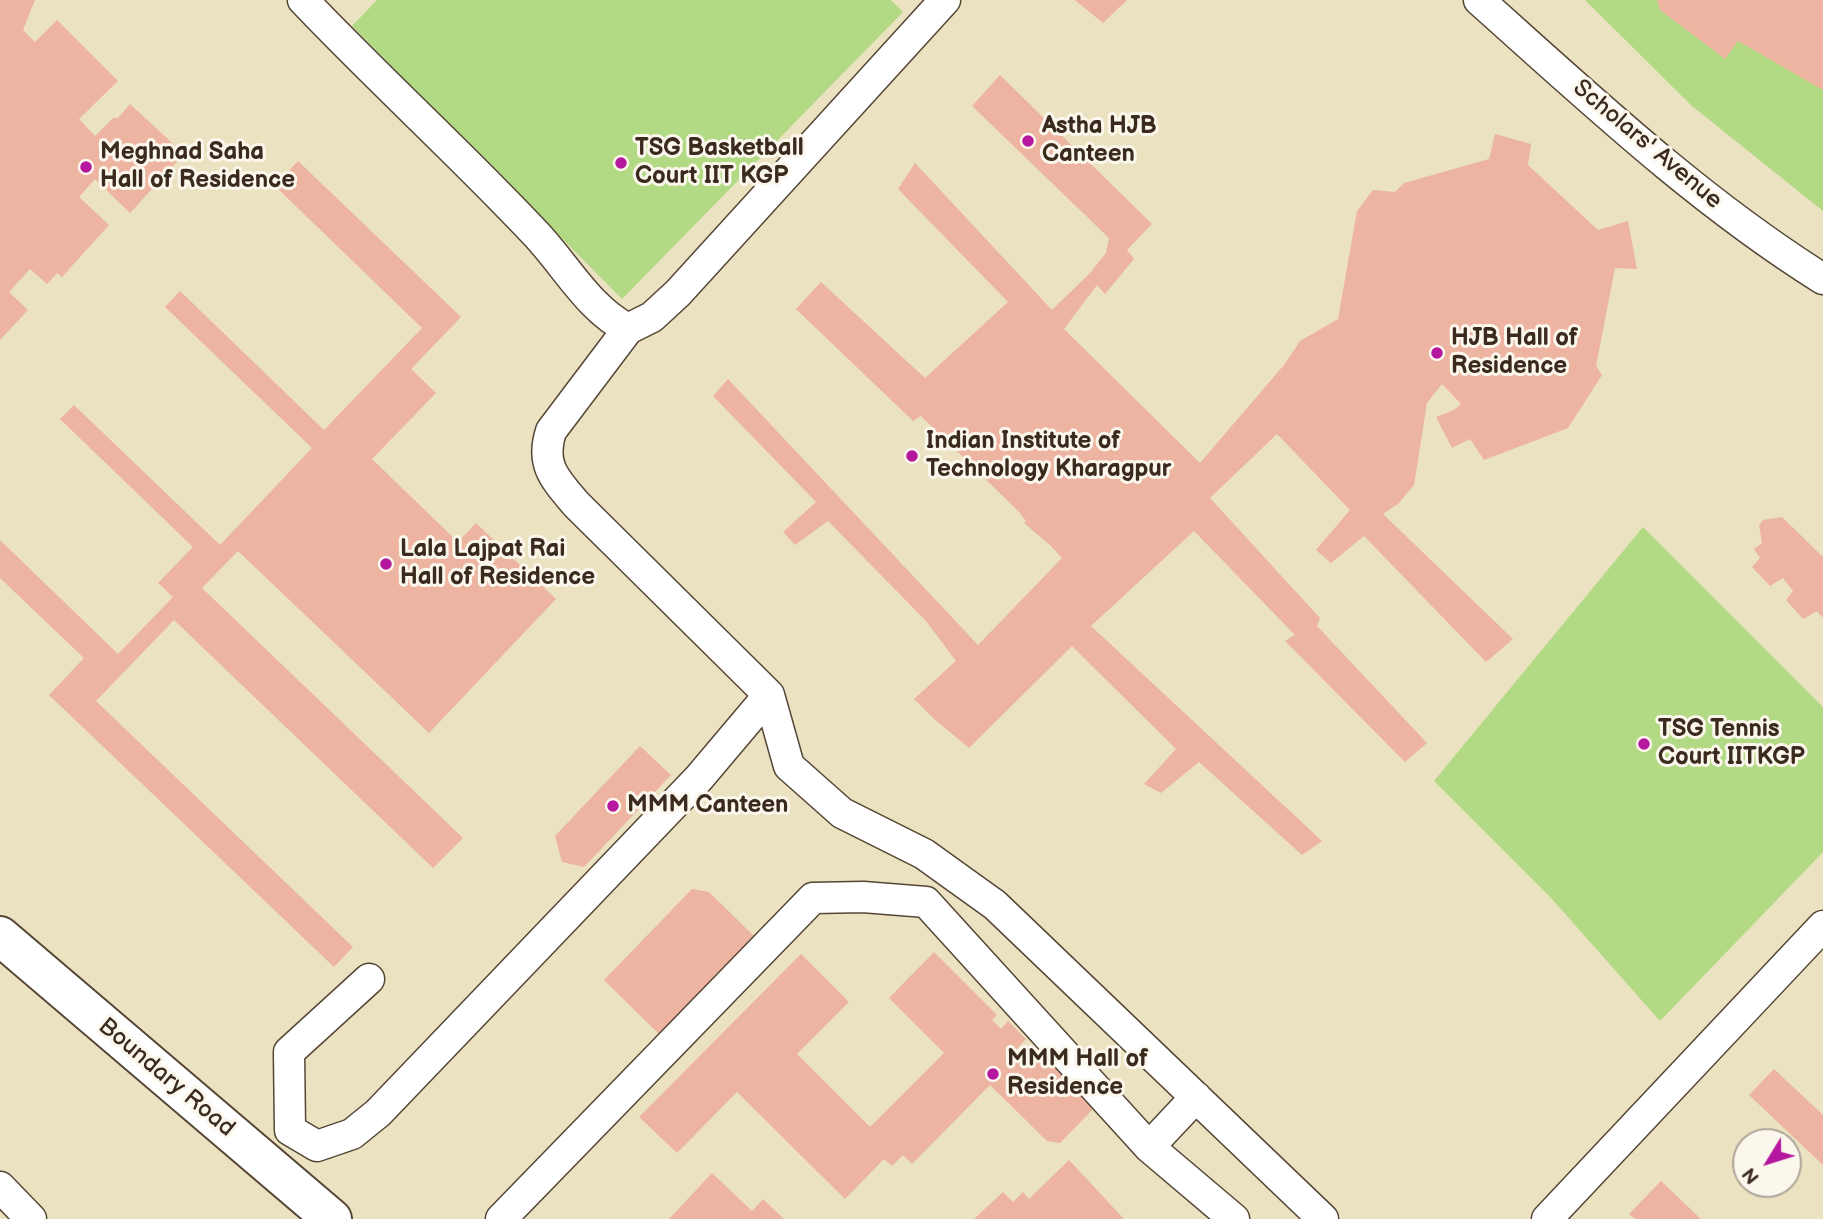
<!DOCTYPE html>
<html>
<head>
<meta charset="utf-8">
<style>
	body { margin:0 }
	#map { position:relative; width:1823px; height:1219px; overflow:hidden; background:#eae2c0; font-family:"Balsamiq Sans",sans-serif }
	canvas { display:block }
	.north { position:absolute; left:1732px; top:1128px; width:70px; height:70px; box-sizing:border-box; background:#fbf7ec; border:2px solid #aea59a; border-radius:50%; rotate:232deg; font-size:19px; font-weight:700; line-height:28px; text-align:center; color:#3b2a1e }
	.north::after { content:''; display:block; margin:auto; width:24px; height:32px; background:#b5179e; clip-path:polygon(50% 0,100% 100%,50% 72%,0 100%) }
</style>
</head>
<body>
<div id="map">
<canvas width="1823" height="1219"></canvas>
<div class="north">N</div>
</div>
<script>
const ctx = document.querySelector('canvas').getContext('2d');
ctx.lineJoin = 'round';
function paint(path, color) { ctx.fillStyle = color; ctx.fill(path, 'evenodd'); }
function stroke(path, color, width, dash) { ctx.strokeStyle = color; ctx.lineWidth = width; ctx.lineCap = dash ? 'butt' : 'round'; ctx.setLineDash(dash || []); ctx.stroke(path); }
function drawText(font, color, halo, rows, align = 'center') {
  ctx.font = font + ' "Balsamiq Sans",sans-serif'; ctx.lineWidth = 6; ctx.setLineDash([]); ctx.textBaseline = 'middle'; ctx.strokeStyle = halo; ctx.fillStyle = color; for (const [text, x, y, turn = 0] of rows) {
    ctx.save(); ctx.translate(x, y); ctx.rotate((+turn || 0) * Math.PI / 180); ctx.textAlign = isNaN(turn) ? turn : align; if (halo) ctx.strokeText(text, 0, 0); ctx.fillText(text, 0, 0); ctx.restore();
  }
}
const green = new Path2D(`
	M377 0H891L903 12 622 299 352 26Z
	M1585 0H1823V211L1692 106Z
	M1643 527 1823 707V852L1660 1021 1552 899 1434 781Z`);
const building = new Path2D(`
	M0 0H35L23 30 35 42 57 20 118 81 79 119 95 136 113 118H118L130 104 184 154 130 213 95 179 79 197 109 225 62 277 57 273 47 284 30 269 9 292 28 310 0 340Z
	M1075 0H1127L1103 23Z
	M1657 0H1823V90L1738 41 1725 59 1660 10Z
	M1000 75 1152 224 1127 250 1134 259 1105 294 1097 285 1064 329 1200 463 1284 365 1300 341 1338 319 1357 211 1373 190 1395 192 1404 183 1489 159 1495 134 1531 144 1528 165 1598 230 1628 221 1637 269 1615 268 1596 366 1602 375 1568 428 1484 460 1470 439 1452 448 1436 417 1454 410 1461 404 1442 384 1427 403 1414 485 1399 503 1383 514 1513 639 1486 662 1364 536 1331 563 1316 550 1350 510 1277 434 1210 498 1320 618 1317 626 1427 743 1405 762 1285 641 1295 635 1194 531 1091 626 1322 841 1302 855 1199 762 1161 793 1144 784 1176 749 1072 646 969 748 934 719 914 699 956 661 926 621 828 521 795 545 783 532 816 502 713 396 728 379 978 645 1062 558 1051 546 1024 523 1026 521 1019 512 921 416 913 421 796 309 821 282 925 378 1008 302 898 189 915 163 1052 310 1090 273 1106 253 1109 238 972 106Z
	M298 161 461 317 411 369 436 393 372 459 458 542 476 523 556 599 429 733 238 551 202 588 463 838 433 868 174 620 96 701 353 947 334 967 49 695 84 658 0 578V540L118 654 173 597 158 583 193 547 60 419 74 405 220 545 312 448 165 307 180 291 324 430 422 328 275 186Z
	M1782 517 1823 557V618L1817 611 1803 619 1786 600 1793 591 1783 578 1770 586 1752 567 1760 558 1754 549 1762 543 1759 525 1763 520Z
	M640 746 671 775 584 867 562 862 555 836Z
	M692 889 709 892 756 938 661 1036 604 980Z
	M934 952 997 1015 992 1020 1001 1029 1008 1021 1026 1039 1013 1053 1024 1063 1038 1049 1096 1106 1060 1143 1047 1141 990 1085 912 1164 903 1155 892 1166 884 1159 845 1199 737 1092 677 1153 639 1117 801 954 849 1002 797 1054 870 1127 944 1053 889 998Z
	M1774 1069 1823 1115V1165L1749 1095Z
	M1069 1160 1124 1219H974L1003 1192 1013 1202 1023 1192 1029 1199Z
	M712 1173 752 1211 763 1199 784 1219H669Z
	M1661 1181 1701 1219H1635L1629 1214Z`);
const minor = new Path2D(`
	M303 0C379 80 461 154 536 234 567 267 588 308 628 329L652 317 678 293 945 0
	M1479 0C1589 98 1697 200 1823 279
	M628 329 551 431C540 465 555 479 576 504L769 695 789 766 842 813 924 854 995 905 1323 1219
	M369 979 289 1052 290 1130 317 1146 352 1134 378 1113 699 778 769 695
	M1149 1147 1196 1097
	M0 1187 31 1219
	M501 1219 813 898 863 897 926 902 1149 1147 1234 1219
	M1547 1219 1823 926`);
const major = new Path2D(`
	M0 936 332 1219`);
const markers = [
	[1028,141,7,"#b5179e"],
	[621,163,7,"#b5179e"],
	[86,167,7,"#b5179e"],
	[1437,353,7,"#b5179e"],
	[912,456,7,"#b5179e"],
	[386,564,7,"#b5179e"],
	[1644,744,7,"#b5179e"],
	[613,806,7,"#b5179e"],
	[993,1074,7,"#b5179e"]
];
const poiNames = [
	["Astha HJB",1042,127],
	["Canteen",1042,155],
	["TSG Basketball",635,149],
	["Court IIT KGP",635,177],
	["Meghnad Saha",100,153],
	["Hall of Residence",100,181],
	["HJB Hall of",1451,339],
	["Residence",1451,367],
	["Indian Institute of",926,442],
	["Technology Kharagpur",926,470],
	["Lala Lajpat Rai",400,550],
	["Hall of Residence",400,578],
	["TSG Tennis",1658,730],
	["Court IITKGP",1658,758],
	["MMM Canteen",627,806],
	["MMM Hall of",1007,1060],
	["Residence",1007,1088]
];
const streetNames = [
	["Scholars' Avenue",1647,145,40],
	["Boundary Road",166,1078,40]
];
paint(green, '#b2d983');
paint(building, '#ecb4a1');
stroke(minor, '#554636', 33);
stroke(major, '#554636', 42);
stroke(minor, '#fff', 30);
stroke(major, '#fff', 38);
for (const [x, y, r, color] of markers) { const dot = new Path2D(); dot.arc(x, y, r, 0, 2 * Math.PI); ctx.fillStyle = color; ctx.fill(dot); stroke(dot, '#fbf7ec', 2.5); }
drawText('bold 24px', '#3b2a1e', '#fbf7ec', poiNames, 'left');
drawText('24px', '#3b2a1e', '#fbf7ec', streetNames);
</script>
</body>
</html>
